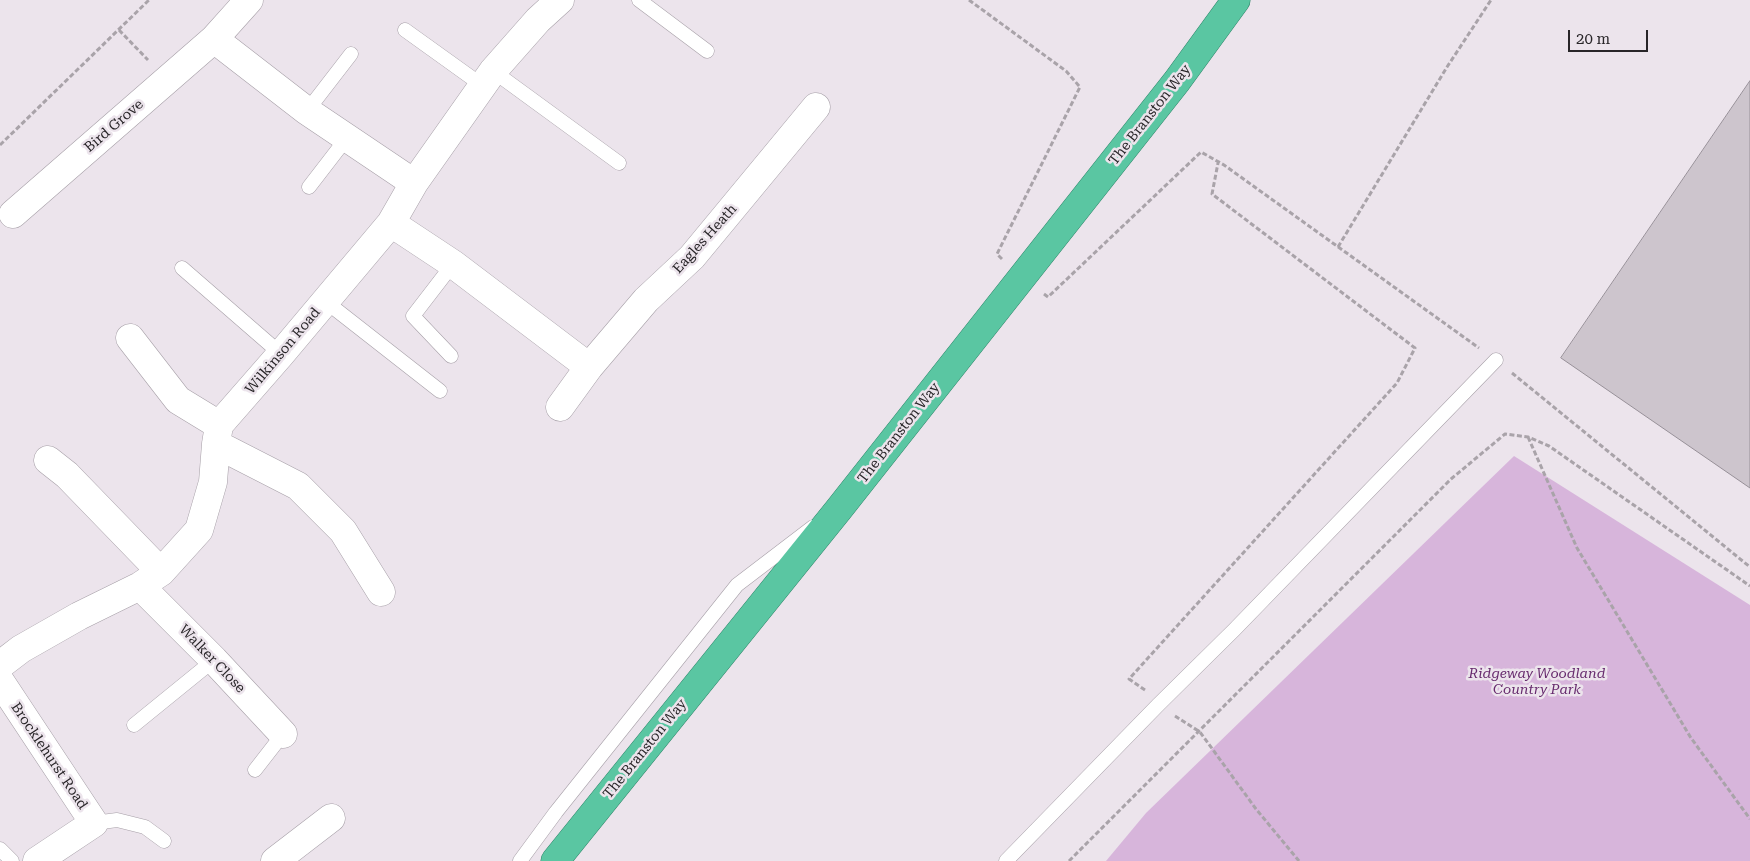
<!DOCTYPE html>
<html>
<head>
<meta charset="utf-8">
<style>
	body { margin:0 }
	#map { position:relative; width:1750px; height:861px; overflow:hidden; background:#ece4ec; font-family:"Roboto Serif",serif }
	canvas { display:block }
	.scale { position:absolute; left:1568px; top:30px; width:80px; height:22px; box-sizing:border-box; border:2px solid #282528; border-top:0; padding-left:6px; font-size:15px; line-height:18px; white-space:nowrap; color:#282528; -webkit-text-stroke:4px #ece4ec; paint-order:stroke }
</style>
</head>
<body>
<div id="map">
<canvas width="1750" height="861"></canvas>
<div class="scale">20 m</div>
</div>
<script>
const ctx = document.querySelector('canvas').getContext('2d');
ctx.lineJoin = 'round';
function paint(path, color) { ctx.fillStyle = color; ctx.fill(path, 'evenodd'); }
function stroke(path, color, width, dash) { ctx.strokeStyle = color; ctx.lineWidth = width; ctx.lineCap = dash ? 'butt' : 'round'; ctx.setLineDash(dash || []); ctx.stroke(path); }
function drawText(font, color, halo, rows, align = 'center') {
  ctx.font = font + ' "Roboto Serif",serif'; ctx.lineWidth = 5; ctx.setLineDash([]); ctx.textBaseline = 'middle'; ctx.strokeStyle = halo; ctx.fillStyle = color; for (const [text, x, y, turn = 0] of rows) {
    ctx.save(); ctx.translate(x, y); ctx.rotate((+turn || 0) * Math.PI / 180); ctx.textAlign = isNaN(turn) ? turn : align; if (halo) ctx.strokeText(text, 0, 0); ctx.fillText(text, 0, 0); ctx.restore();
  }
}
const green = new Path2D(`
	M1514 456 1750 605V861H1106L1146 813Z`);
const building = new Path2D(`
	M1750 81V488L1561 358Z`);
const path = new Path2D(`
	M969 0 1066 71 1080 87 997 254 1003 260
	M119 30 148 60
	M0 145 149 0
	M1338 247 1447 67 1491 0
	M1044 294 1048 297 1201 152 1224 165 1479 348
	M1512 373 1750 567
	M1528 437 1577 548 1691 738 1750 819
	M1145 690 1129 679 1397 383 1415 348 1212 194 1218 163
	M1175 716 1200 732 1256 809 1299 861
	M1069 861 1451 479 1505 434 1528 437 1549 446 1750 586`);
const service = new Path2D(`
	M639 0 707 51
	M405 30 483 86
	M493 71 619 163
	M307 111 351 54
	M309 187 346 139
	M182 268 281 354
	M325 301 440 391
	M451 356 413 316 453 264
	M134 725 214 660
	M255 770 283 734
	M94 823 117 820 145 827 164 841
	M0 849 12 861
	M520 861 556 812 737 585 813 527
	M1006 861 1158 705 1234 630 1496 360`);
const minor = new Path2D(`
	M249 0 214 39 307 111 414 183
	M13 214 214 39
	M391 223 453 264 589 367 646 300 692 257 816 107
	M130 338 178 400 219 425
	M560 407 589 367
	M216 444 298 486 343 531 381 592
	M48 460 67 475 161 572
	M140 586 214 660 283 734
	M0 665 21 649 79 616 140 586 161 572 199 530 213 482 216 444 219 425 281 354 391 223 414 183 493 71 538 20 560 0
	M0 681 94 823 37 861
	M275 861 331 818`);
const trunk = new Path2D(`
	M555 861 839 509 1177 81 1236 0`);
const streetNames = [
	["The Branston Way",1150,115,-52],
	["Bird Grove",114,126,-41],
	["Eagles Heath",705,239,-48],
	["Wilkinson Road",283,351,-50],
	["The Branston Way",899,433,-52],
	["Walker Close",212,659,46],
	["The Branston Way",645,749,-51],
	["Brocklehurst Road",49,756,56]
];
const parkNames = [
	["Ridgeway Woodland",1537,674],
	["Country Park",1537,690]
];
paint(green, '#d7b5db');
paint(building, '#cdc5cd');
stroke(building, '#979098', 1);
stroke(service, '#a69fa7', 15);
stroke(minor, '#a69fa7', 29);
stroke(trunk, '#2d8468', 29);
stroke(path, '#a9a3a9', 3, [5, 2.5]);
stroke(service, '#fff', 14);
stroke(minor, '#fff', 28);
stroke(trunk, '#5ac6a2', 28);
drawText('14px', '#282528', '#ece4ec', streetNames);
drawText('italic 14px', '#672b6e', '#ece4ec', parkNames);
</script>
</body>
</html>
